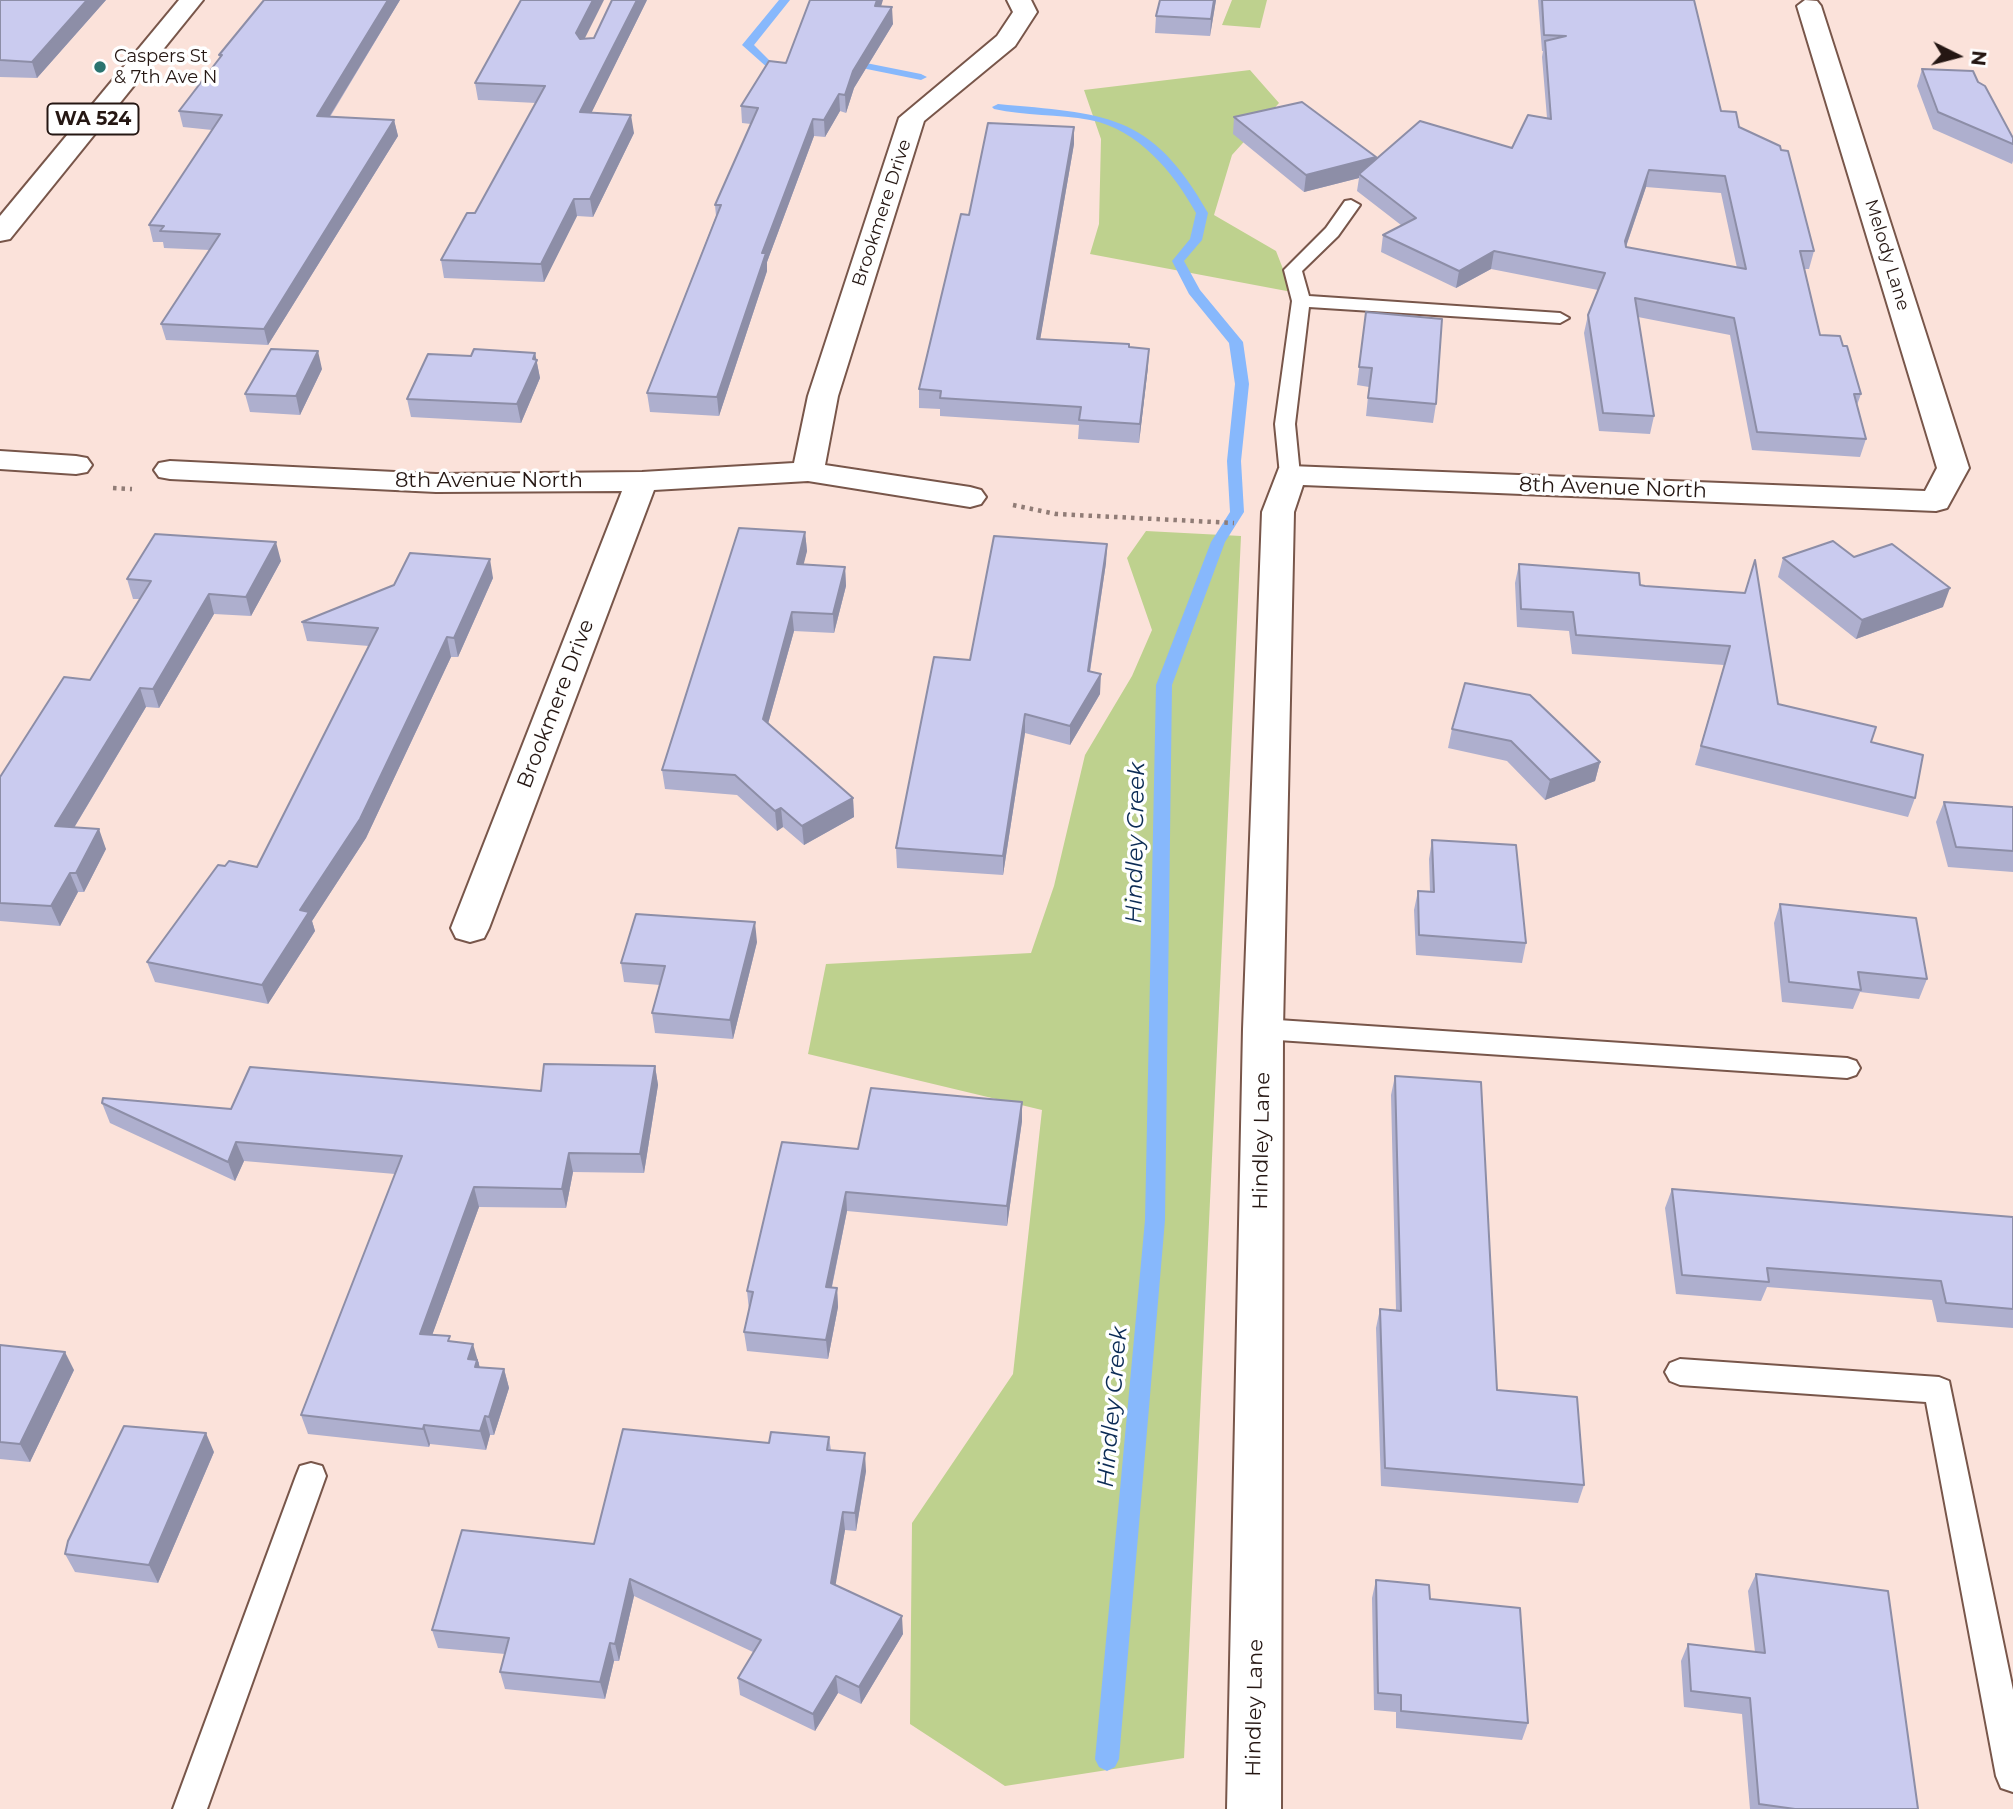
<!DOCTYPE html>
<html>
<head>
<meta charset="utf-8">
<style>
	body { margin:0 }
	#map { position:relative; width:2013px; height:1809px; overflow:hidden; background:#fbe2da; font-family:Montserrat,sans-serif }
	canvas { display:block }
	.north { position:absolute; left:1922px; top:21px; width:70px; height:70px; -webkit-text-stroke:5px #fff; paint-order:stroke; rotate:96deg; font-size:19px; font-weight:700; line-height:28px; text-align:center; color:#251713 }
	.north::after { content:''; display:block; margin:auto; width:24px; height:32px; background:#251713; clip-path:polygon(50% 0,100% 100%,50% 72%,0 100%) }
</style>
</head>
<body>
<div id="map">
<canvas width="2013" height="1809"></canvas>
<div class="north">N</div>
</div>
<script>
const ctx = document.querySelector('canvas').getContext('2d');
ctx.lineJoin = 'round';
function paint(path, color) { ctx.fillStyle = color; ctx.fill(path, 'evenodd'); }
function stroke(path, color, width, dash) { ctx.strokeStyle = color; ctx.lineWidth = width; ctx.lineCap = dash ? 'butt' : 'round'; ctx.setLineDash(dash || []); ctx.stroke(path); }
function drawText(font, color, halo, rows, align = 'center') {
  ctx.font = font + ' Montserrat,sans-serif'; ctx.lineWidth = 7; ctx.setLineDash([]); ctx.textBaseline = 'middle'; ctx.strokeStyle = halo; ctx.fillStyle = color; for (const [text, x, y, turn = 0] of rows) {
    ctx.save(); ctx.translate(x, y); ctx.rotate((+turn || 0) * Math.PI / 180); ctx.textAlign = isNaN(turn) ? turn : align; if (halo) ctx.strokeText(text, 0, 0); ctx.fillText(text, 0, 0); ctx.restore();
  }
}
const green = new Path2D(`
	M1232 0H1267L1260 28 1222 25Z
	M1250 70 1279 103 1232 155 1214 215 1276 251 1292 292 1090 254 1099 224 1101 139 1084 90Z
	M1146 531 1241 536 1184 1758 1005 1786 910 1724 912 1523 1013 1374 1042 1110 808 1054 826 964 1031 953 1054 886 1085 755 1132 676 1152 630 1127 558Z`);
const stream = new Path2D(`
	M779 0H790L754 45 772 63 790 62 796 65 790 68 769 69 742 45Z
	M846 59 921 74 927 77 921 80 842 64V60Z
	M998 104C1103 114 1151 111 1208 213L1202 240 1184 261 1200 290 1243 342 1249 384 1241 461 1244 512 1225 542 1172 685 1165 1220 1119 1759 1115 1767 1107 1771 1099 1767 1095 1759 1145 1220 1156 685 1211 542 1230 512 1227 461 1235 384 1229 343 1189 294 1172 261 1190 239 1196 213C1174 173 1138 129 1090 120 1058 114 1025 116 994 109L992 107Z`);
const path = new Path2D(`
	M113 488 132 489
	M1013 505 1056 514 1234 523`);
const lane = new Path2D(`
	M1351 200 1360 205 1338 236 1302 271 1309 296 1560 313 1569 318 1560 323 1309 307 1295 424 1300 475 1290 481 1280 475 1275 424 1292 301 1284 270 1326 228 1345 201Z
	M1263 1019 1847 1058 1856 1061 1860 1068 1856 1075 1847 1078 1263 1039 1254 1036 1250 1029 1254 1022Z
	M1680 1359 1939 1377 1949 1381 2013 1690V1792L2001 1788 1996 1776 1926 1402 1680 1385 1670 1381 1665 1372 1670 1363Z
	M311 1463 322 1466 326 1476 207 1809H173L296 1476 300 1466Z`);
const street = new Path2D(`
	M1007 0H1031L1037 12 1015 46 924 121 838 396 825 465 970 487 981 490 986 497 981 504 970 507 808 481 654 490 489 928 484 938 470 942 456 938 451 928 622 491 436 492 170 479 159 477 154 470 159 463 170 461 436 474 642 472 794 463 808 396 899 118 997 36 1013 12Z
	M1805 0 1817 1 1821 6 1969 468 1947 508 1936 511 1303 485 1294 512 1283 1029 1281 1809H1227L1243 1029 1262 512 1279 468 1290 466 1925 491 1937 468 1797 6Z
	M0 451 76 456 87 458 92 465 87 472 76 474 0 469Z`);
const primary = new Path2D(`
	M179 0H203L10 239 0 241V216Z`);
const wall = new Path2D(`
	M0 0H106L37 78 0 77Z
	M400 0 330 117 394 120 398 136 268 345 166 340 161 324 210 250 164 248 163 242H153L149 225 212 130 183 127 179 111 220 58 219 55Z
	M647 0 591 113 634 133 593 217 577 216 544 282 444 278 441 260 475 213 536 103 478 100 475 83 584 39 594 38Z
	M1160 0H1216L1210 36 1155 33 1156 16Z
	M1538 0H1694L1721 111 1739 127 1814 251 1809 269H1804L1820 335 1843 346 1861 394 1857 405 1866 439 1860 457 1752 450 1730 335 1638 317 1654 416 1650 434 1599 431 1584 333 1588 315 1598 290 1491 269 1456 288 1381 252 1383 235 1401 225 1357 191 1359 178 1304 192 1233 134 1234 117 1376 159 1512 148 1547 118 1542 57 1543 51H1542ZM1646 187 1721 193 1737 268 1626 247Z
	M881 7 893 24 854 88 846 113 840 111 825 137 814 136 767 262V271L719 416 650 412 647 393 716 216 715 205 751 124 742 123 741 106Z
	M1922 69 1978 82 2013 138V161L2012 164 1933 129 1917 86Z
	M1074 127V144L1040 339 1129 347 1148 367 1139 443 1078 439 1079 425 940 416V409L919 408V389L969 215Z
	M1366 312 1436 404 1433 423 1366 416 1369 387 1357 385Z
	M535 353 540 378 521 423 411 417 407 399 471 356Z
	M322 369 300 415 250 412 245 394Z
	M805 532 807 551 803 564 845 567 846 586 834 633 794 631 768 724 853 798 854 817 804 845 783 827 777 831 737 795 665 789 662 770Z
	M1107 544 1106 563 1090 672 1100 694 1070 745 1025 733 1003 875 897 868 896 848 970 660Z
	M1854 557 1943 607 1856 639 1778 577 1783 558Z
	M281 561 251 616 214 614 159 708 146 707 74 828 106 849 84 892H78L60 926 0 921V777L90 680 140 599H133L127 579Z
	M1519 564 1645 586 1745 593 1778 704 1871 742 1915 798 1908 817 1695 765 1724 665 1572 654 1569 631 1517 627 1515 583Z
	M493 578 458 657H451L366 838 312 921 315 931 268 1004 155 982 147 962 225 866 257 867 369 646 307 641 302 622Z
	M1465 683 1600 762 1595 781 1545 800 1507 761 1448 748 1452 729Z
	M1944 802 2013 807V872L1948 867 1936 822Z
	M1432 840 1526 943 1522 963 1416 955 1414 910 1418 891 1430 892 1429 859Z
	M1780 904 1927 979 1919 999 1860 992 1853 1009 1782 1002 1774 923Z
	M757 942 733 1039 655 1033 652 1013 660 985 624 982 621 963Z
	M655 1066 658 1085 644 1173 573 1172 566 1208 479 1207 432 1335 451 1342 479 1362V1367L504 1369 509 1388 494 1435H490L486 1450 430 1444 429 1447 308 1434 301 1415 395 1174 244 1161 235 1181 110 1123 102 1103 231 1109 541 1091Z
	M1395 1076 1497 1390 1584 1485 1578 1503 1381 1486 1376 1328 1380 1309 1396 1310 1391 1095Z
	M1022 1121 1007 1226 847 1211 832 1287 837 1288 838 1307 828 1359 747 1351 744 1332 749 1310 747 1291 858 1149Z
	M1672 1189 2013 1217V1328L1937 1322 1932 1300 1767 1287 1761 1301 1676 1294 1665 1208Z
	M0 1345 74 1370 30 1462 0 1459Z
	M829 1437 831 1450 866 1471 856 1531 845 1530 835 1585 903 1634 861 1704 838 1693 815 1731 740 1695 738 1678 753 1652 634 1596 619 1661H614L605 1699 505 1689 500 1672 505 1654 438 1648 432 1630 594 1544 769 1443Z
	M214 1452 158 1583 75 1572 65 1554Z
	M1756 1574 1918 1809H1750L1742 1714 1684 1707 1681 1661 1688 1644 1755 1652 1748 1591Z
	M1376 1580 1430 1599 1528 1723 1522 1740 1396 1728V1712L1374 1710 1372 1598Z`);
const shadedWall = new Path2D(`
	M87 0H106L37 78 32 62Z
	M388 0H400L320 132 317 116Z
	M593 0H604L579 50 576 33Z
	M637 0H647L583 130 580 112Z
	M877 0H883L876 23 875 6Z
	M1214 0H1216L1210 36 1211 19Z
	M892 7 893 24 854 88 846 113 845 95 853 71Z
	M839 94 840 111 825 137 824 120Z
	M631 115 634 133 593 217 590 199Z
	M813 119 814 136 767 262V271L719 416 717 397 762 253Z
	M394 120 398 136 268 345 264 329Z
	M1074 127V144L1037 358V339Z
	M1376 157 1374 174H1359V178L1304 192 1306 175Z
	M1649 170 1646 187 1622 258 1625 241Z
	M574 199 577 216 544 282 541 264Z
	M1494 251 1491 269 1456 288 1459 271Z
	M1149 349 1148 367 1139 443 1140 424Z
	M318 351 322 369 300 415 296 396Z
	M535 353 540 378 521 423 517 404Z
	M805 532 807 551 799 583 797 564Z
	M276 542 281 561 251 616 246 597Z
	M1107 544 1106 563 1087 690 1088 671Z
	M490 559 493 578 458 657 454 638Z
	M845 567 846 586 834 633 833 614Z
	M1950 588 1943 607 1856 639 1862 620Z
	M209 594 214 614 159 708 153 689Z
	M792 612 794 631 764 738 763 719Z
	M447 637 451 657 366 838 312 921 315 931 268 1004 262 985 300 910Z
	M1101 674 1100 694 1070 745V726Z
	M140 688 146 707 63 846 55 826Z
	M1025 714V733L1003 875V856Z
	M1600 762 1595 781 1545 800 1550 780Z
	M853 798 854 817 804 845 802 826Z
	M781 808 783 827 777 831 775 811Z
	M99 829 106 849 84 892 76 873Z
	M70 873 78 892 60 926 51 906Z
	M755 922 757 942 733 1039 730 1020Z
	M655 1066 658 1085 644 1173 640 1154Z
	M1022 1102V1121L1007 1226V1206Z
	M236 1142 244 1161 235 1181 228 1162Z
	M569 1153 573 1172 566 1208 562 1189Z
	M474 1187 479 1207 426 1352 420 1334Z
	M846 1192 847 1211 828 1305 826 1287Z
	M837 1288 838 1307 828 1359 826 1340Z
	M473 1344 483 1378 468 1359Z
	M65 1352 74 1370 30 1462 20 1444Z
	M504 1369 509 1388 494 1435 489 1417Z
	M485 1416 490 1435 486 1450 480 1431Z
	M424 1425 430 1444 429 1447 423 1429Z
	M206 1433 214 1452 158 1583 149 1565Z
	M865 1453 866 1471 856 1531 855 1513Z
	M843 1512 845 1530 833 1600 831 1583Z
	M630 1579 634 1596 619 1661 615 1644Z
	M902 1616 903 1634 861 1704 859 1687Z
	M610 1643 614 1661 605 1699 600 1682Z
	M836 1676 838 1693 815 1731 813 1714Z`);
const building = new Path2D(`
	M0 0H87L32 62 0 60Z
	M264 0H388L317 116 394 120 264 329 161 324 220 234 160 231 164 226 149 225 222 115 179 111 222 55H219Z
	M521 0H593L576 33 580 39 594 38 612 0H637L580 112 631 115 590 199H574L541 264 441 260 467 213H475L545 86 475 83Z
	M810 0H877L875 6 892 7 853 71 845 95 839 94 824 120 813 119 762 253H766L717 397 647 393 721 205H715L758 108 741 106 769 61 786 63Z
	M1160 0H1214L1211 19 1156 16Z
	M1542 0H1694L1721 111 1736 112 1739 127 1780 146 1781 150 1788 151 1814 251H1800L1820 335 1840 336 1843 346H1847L1861 394H1854L1866 439 1757 432 1734 318 1635 298 1654 416 1603 413 1588 315 1605 273 1494 251 1459 271 1383 235 1416 218 1359 174 1420 121 1512 148 1528 115 1551 119 1545 41 1566 36 1544 35ZM1649 170 1725 176 1746 269 1626 247 1625 241Z
	M1922 69 1973 71 1978 82 1985 86 2013 138V144L1938 112Z
	M1302 102 1376 157 1306 175 1234 117Z
	M988 123 1074 127 1037 339 1129 344V347L1149 349 1140 424 1079 420 1081 407 940 398 941 391 919 389 961 214 969 215Z
	M1366 312 1442 319 1436 404 1368 398 1372 368 1359 367Z
	M271 349 318 351 296 396 245 394Z
	M474 349 535 353 533 359 537 360 517 404 407 399 428 354 471 356Z
	M739 528 805 532 797 564 845 567 833 614 792 612 763 719 853 798 802 826 781 808 775 811 735 775 662 770Z
	M155 534 276 542 246 597 209 594 153 689 140 688 55 826 99 829 76 873H70L51 906 0 903V777L64 677 90 680 151 581 127 579Z
	M994 536 1107 544 1088 671 1101 674 1070 726 1025 714 1003 856 896 848 934 657 970 660Z
	M1833 541 1854 557 1892 544 1950 588 1862 620 1783 558Z
	M410 553 490 559 454 638 447 637 360 819 300 910 309 912 262 985 147 962 218 865 225 866 229 861 257 867 378 628 302 622 394 585Z
	M1755 560 1778 704 1876 727 1871 742 1923 755 1915 798 1701 746 1730 646 1576 635 1573 612 1521 609 1519 564 1639 573 1640 585 1645 586 1745 593Z
	M1465 683 1530 695 1600 762 1550 780 1511 741 1452 729Z
	M1944 802 2013 807V851L1956 847Z
	M1432 840 1516 845 1526 943 1419 935 1418 891 1434 892Z
	M1780 904 1916 918 1927 979 1858 972 1861 990 1789 982Z
	M636 914 755 922 730 1020 652 1013 665 966 621 963Z
	M544 1064 655 1066 640 1154 569 1153 562 1189 474 1187 420 1334 450 1336 448 1341 473 1344 468 1359 477 1360 475 1367 504 1369 489 1417 485 1416 480 1431 424 1425 423 1429 301 1415 402 1156 236 1142 228 1162 102 1103 103 1098 231 1109 250 1067 541 1091Z
	M1395 1076 1481 1082 1497 1390 1577 1397 1584 1485 1385 1468 1380 1309 1401 1311Z
	M871 1088 1022 1102 1007 1206 846 1192 826 1287 837 1288 826 1340 744 1332 753 1292 747 1291 782 1142 858 1149Z
	M1672 1189 2013 1217V1309L1946 1303 1941 1281 1767 1268 1769 1282 1682 1275Z
	M0 1345 65 1352 20 1444 0 1442Z
	M124 1426 206 1433 149 1565 65 1554 68 1541Z
	M623 1429 769 1443 771 1432 829 1437 827 1450 865 1453 855 1513 843 1512 831 1583 902 1616 859 1687 836 1676 813 1714 738 1678 761 1640 630 1579 615 1644 610 1643 600 1682 500 1672 509 1638 432 1630 462 1530 594 1544Z
	M1756 1574 1888 1591 1918 1809H1795L1759 1804 1750 1698 1691 1691 1688 1644 1765 1653Z
	M1376 1580 1429 1585 1430 1599 1520 1608 1528 1723 1401 1711V1695L1378 1693Z`);
const markers = [
	[100,67,7,"#2b7470"]
];
const farPoinames = [
	["Caspers St",114,57],
	["& 7th Ave N",114,78]
];
const farStreetnames = [
	["Brookmere Drive",882,213,-72],
	["Melody Lane",1887,255,73]
];
const shields = [
	[93,119,91]
];
const shieldNames = [
	["WA 524",93,119]
];
const streetNames = [
	["8th Avenue North",489,481],
	["8th Avenue North",1613,488,2],
	["Brookmere Drive",556,704,-69],
	["Hindley Lane",1262,1141,-89],
	["Hindley Lane",1255,1708,-89]
];
const waterNames = [
	["Hindley Creek",1136,843,-89],
	["Hindley Creek",1113,1407,-85]
];
paint(green, '#bed18e');
paint(stream, '#87b8fc');
stroke(lane, '#78564a', 4);
stroke(street, '#78564a', 4);
stroke(primary, '#78564a', 4);
stroke(path, '#907c76', 4.5, [3.5, 5]);
paint(lane, '#fff');
paint(street, '#fff');
paint(primary, '#fff');
paint(wall, '#aeafce');
paint(shadedWall, '#8d8ea7');
paint(building, '#cacbef');
stroke(building, '#8d8ea7', 2);
for (const [x, y, r, color] of markers) { const dot = new Path2D(); dot.arc(x, y, r, 0, 2 * Math.PI); ctx.fillStyle = color; ctx.fill(dot); stroke(dot, '#fff', 2.5); }
drawText('18px', '#251713', '#fff', farPoinames, 'left');
drawText('18px', '#251713', '#fff', farStreetnames);
for (const [x, y, w] of shields) { const box = new Path2D(); box.roundRect(x - w / 2, y - 15.5, w, 31, 5); ctx.fillStyle = '#fff'; ctx.fill(box); stroke(box, '#251713', 2); }
drawText('bold 19px', '#251713', null, shieldNames);
drawText('21px', '#251713', '#fff', streetNames);
drawText('italic 23px', '#0b2b55', '#fff', waterNames);
</script>
</body>
</html>
